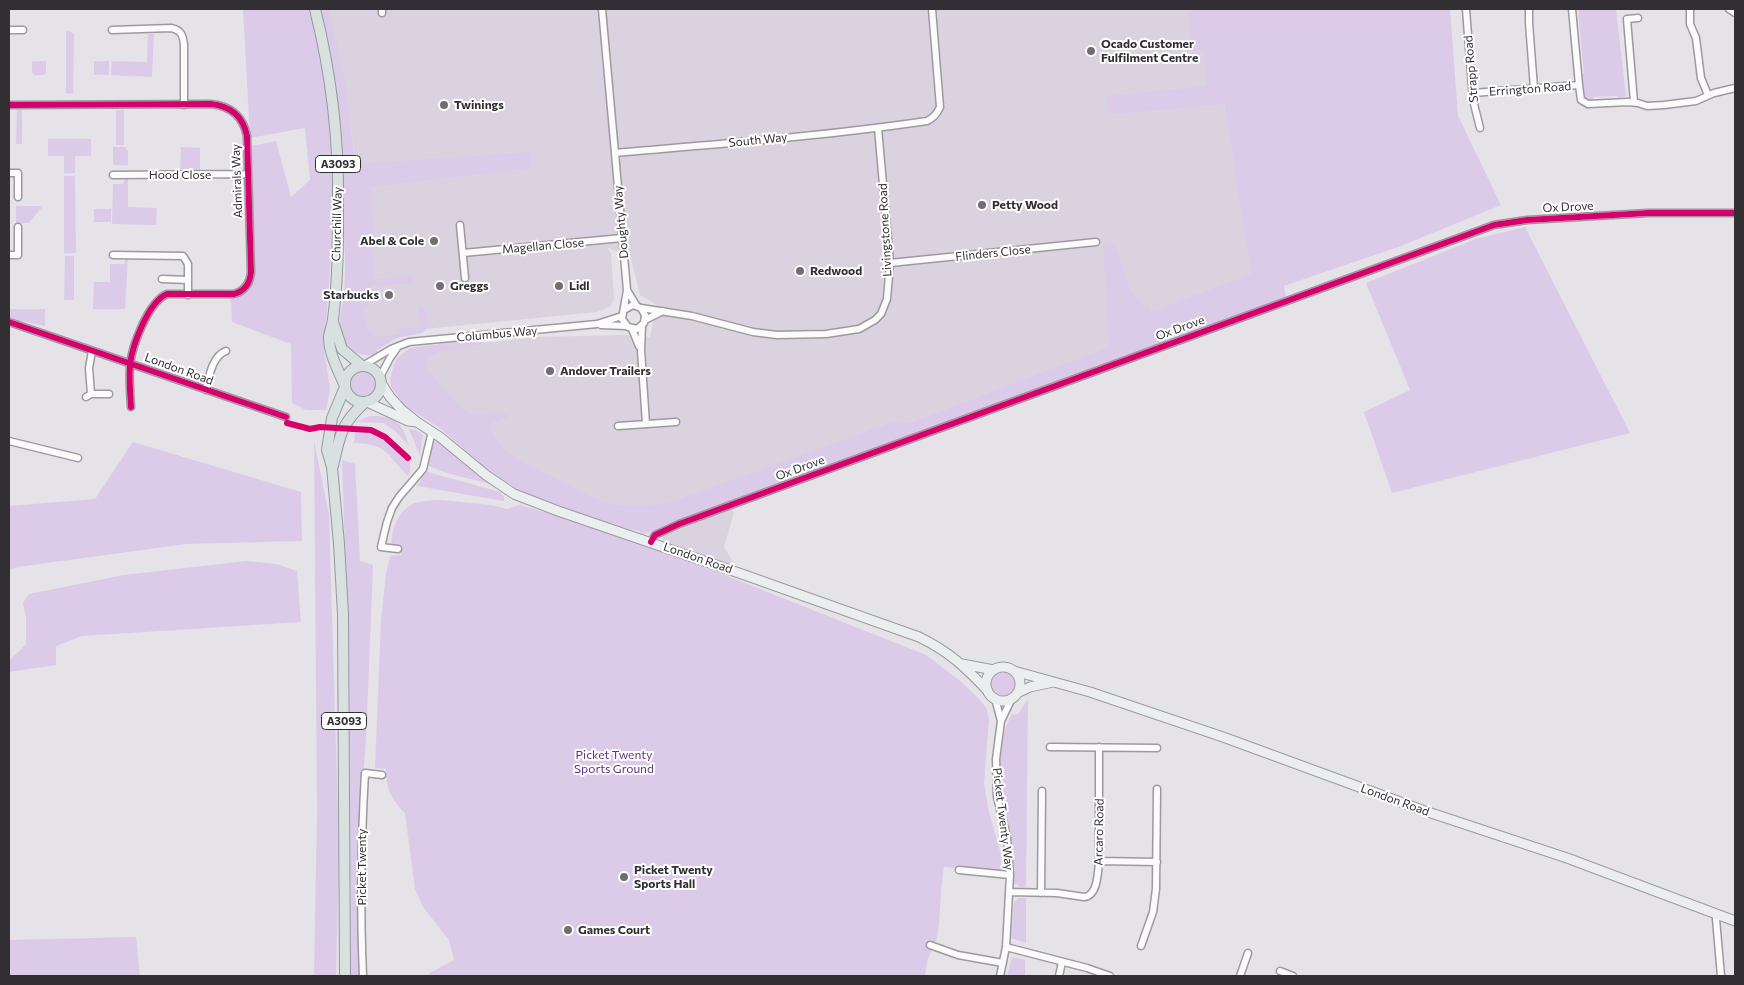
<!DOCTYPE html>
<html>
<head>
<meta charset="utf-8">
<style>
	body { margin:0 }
	#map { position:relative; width:1744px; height:985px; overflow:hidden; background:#e5e2e8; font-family:Commissioner,sans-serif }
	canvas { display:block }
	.frame { position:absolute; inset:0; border:10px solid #312f33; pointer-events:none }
</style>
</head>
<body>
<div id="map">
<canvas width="1744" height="985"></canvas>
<div class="frame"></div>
</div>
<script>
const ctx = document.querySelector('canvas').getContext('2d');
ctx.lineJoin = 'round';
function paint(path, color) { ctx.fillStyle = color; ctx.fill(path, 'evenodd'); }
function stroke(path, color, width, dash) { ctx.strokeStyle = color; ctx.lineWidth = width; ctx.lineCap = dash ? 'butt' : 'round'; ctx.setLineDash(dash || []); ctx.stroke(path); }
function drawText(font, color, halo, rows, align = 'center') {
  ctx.font = font + ' Commissioner,sans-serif'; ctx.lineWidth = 4; ctx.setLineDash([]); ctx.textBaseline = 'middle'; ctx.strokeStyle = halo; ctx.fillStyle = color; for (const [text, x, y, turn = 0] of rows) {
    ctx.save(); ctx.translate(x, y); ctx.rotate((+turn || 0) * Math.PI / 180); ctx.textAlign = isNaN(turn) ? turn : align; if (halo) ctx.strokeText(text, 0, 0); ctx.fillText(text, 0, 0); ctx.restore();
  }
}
const built = new Path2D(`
	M320 9H1211L1224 104 1255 293 635 525 466 442 417 374 421 352 456 346 537 337 620 335 650 337 657 305 640 295 631 259 607 247 611 254 614 299 611 306 597 312 405 331 376 345 359 336V197L347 90Z
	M731 508 734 513 724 547 733 562 732 565 663 541V536Z`);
const green = new Path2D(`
	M243 9H329L347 90 355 164 531 152V168L371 187 375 245 372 246 374 279 413 276 414 283 374 286 369 289V306L362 309 369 332 373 331 374 337 399 334V329L420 327 418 308H423L427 312 428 328 422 333 397 338 377 350 378 353C359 360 342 348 340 328 339 317 343 305 344 294 345 278 346 259 344 244L331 257 324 349 330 389 326 410H306L292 403 291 344 232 322 231 298C243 296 249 291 254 279L251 146 276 141 291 197 310 180 305 128 250 138Z
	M1188 9H1450L1458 116 1501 205 1401 246 1284 286 1286 297 642 535 639 531 619 527 521 492 483 466 440 428 405 406 391 387 390 379 394 364 397 358 410 348 456 342H484L480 345 438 352 428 358 426 367C432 375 461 411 469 413 482 416 496 410 508 415V417L492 423 490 426C493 435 497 442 504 449 518 461 534 468 551 476 575 488 600 505 629 506 647 507 664 503 682 498L873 429 896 421 908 423 1109 347 1103 246 1114 244 1132 294 1141 303 1148 305 1151 312 1251 274 1224 104 1117 114 1108 112 1107 96 1207 86 1203 50 1192 51Z
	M1578 9H1616L1626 96 1618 98 1616 96 1594 97 1592 100 1585 99 1582 74 1584 73Z
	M67 31 72 32 74 34 73 94 66 93V33Z
	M148 34H154L152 77 111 75 112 61 147 62Z
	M32 61H46V73L44 75H34L32 73Z
	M94 61H109V75H94Z
	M17 110H22V144H16Z
	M116 110H124V145H116Z
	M48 139H91V156H75V173H64V156H48Z
	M113 147H126V150H128V165H113Z
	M181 147 200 148V173H180Z
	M64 176H75L76 253H64Z
	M125 179H128V207L157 208 156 225 112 224 113 184H123Z
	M16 206H43L29 223H16Z
	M94 209H111V222H94Z
	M1525 227 1630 433 1392 493 1364 412 1410 390 1366 283 1476 239Z
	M65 256H74V300H64Z
	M128 258 125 309H93L94 282H110V264H124L125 260Z
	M9 309H45V326L23 321 20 322 9 318Z
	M350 384a13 13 0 1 1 26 0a13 13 0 1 1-26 0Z
	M370 416C395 415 403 423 409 446L394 430 383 423 355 422Z
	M409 429 416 430 423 435 420 455 419 454Z
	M355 430C360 430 366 430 371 432 381 435 408 454 410 465 411 469 410 472 408 476 387 455 388 444 354 443Z
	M314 441 329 515 339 848 336 976H314L317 812Z
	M435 441 440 442 490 484 447 473 429 466 432 445Z
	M133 442 301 492 302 541 186 544 18 567 9 570V506L95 499Z
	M342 460 355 464 360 561 373 565 366 741 360 815 361 976H351L349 675Z
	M428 472 500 492 504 497V501L417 486 425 473Z
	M442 500 491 505 507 509 520 505 564 518 702 566 926 655 964 684 980 700 987 709 989 720 984 783 989 812 1000 851 1002 871 944 867C940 888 941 910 938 932 937 941 933 946 930 954 927 961 926 968 925 976H427L430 973 454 960 449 940 423 907 415 889 405 813C392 801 385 787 386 769L375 768 381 620 386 574 390 556 401 555V547L392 545C391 536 393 529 397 521 407 500 421 501 442 500Z
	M246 561 276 564 297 571 301 622 82 636 56 646V665L9 672V661L26 644V618L23 603 29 594 124 575Z
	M990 684a13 13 0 1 1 26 0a13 13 0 1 1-26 0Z
	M1028 699 1026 887H1020L1017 884H1013C1013 868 1014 853 1011 837 1009 826 1005 815 1003 804 997 775 997 740 1012 714L1015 715 1019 713Z
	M1018 898H1026V943L1011 938 1014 901H1016Z
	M136 937 140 976H9V940Z
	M1012 957 1025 960V976H1007Z`);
const minor = new Path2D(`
	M382 9V13
	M602 9 615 153C719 144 824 136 927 121 934 118 937 114 940 107L932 9
	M1466 9 1473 100 1480 128
	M1529 9V23L1534 88
	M1572 9 1579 85
	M1690 9V24L1696 38 1701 78 1708 95
	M1729 9 1735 13
	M9 30H23
	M112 30 171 28C181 30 183 35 184 45V105
	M1473 93 1579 85 1581 100 1588 104 1628 102 1638 103 1647 106 1664 105 1696 101 1714 93 1735 88
	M1634 102 1627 19 1638 18
	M9 105 211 104C231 106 243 116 247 136L251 272C250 283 245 291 234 294H167C148 302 132 346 130 365 129 379 130 393 131 407
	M615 153 627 290 622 319 628 327 637 329 644 323 645 315 641 308 633 305 624 310
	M9 173H18V197
	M113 175 248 174
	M460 225 465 278
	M463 253 622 238
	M9 255H18V227
	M113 255 183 256 188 264V295
	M890 263 1096 242
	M162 279 188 280
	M627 290 636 305
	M641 308 692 316 753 332 777 335 826 334 859 329 875 320 881 314 887 299 890 263 878 128
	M645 320 663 311
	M9 322 286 417
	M601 325 626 326
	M642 326 641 350 646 424
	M632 329 639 346
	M364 365 391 349 409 342 597 324 622 316
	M380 377 390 358 397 348
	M206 390C209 377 212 356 226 351
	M91 394 89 368 92 351
	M86 397 91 394H109
	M618 426 676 422
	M9 441 78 458
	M651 542 655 535 679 524 1494 225 1527 220 1648 213H1735
	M398 549 381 547 387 522 392 508 399 497 423 469 432 431
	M995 698 1001 721
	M1050 747 1157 748
	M1099 861 1157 862
	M959 870 1010 875
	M1009 892 1057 893 1084 897C1098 896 1098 871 1099 861V747
	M1041 893 1042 791
	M1718 914 1716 919 1721 976
	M930 945 958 955 1003 963
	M1141 946 1153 912 1156 889 1157 789
	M1006 947 1087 968 1110 976
	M1280 971 1293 976
	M363 976C360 909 361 841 365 773L382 775
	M1000 976 1006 947 1010 875 1007 837 997 797 996 759 1001 721 1012 698
	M1059 976 1062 962
	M1240 976 1248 953`);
const secondary = new Path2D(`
	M381 383 390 397 402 410 417 422 440 437 486 475 514 494 558 511 739 573 919 637C950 652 965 667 988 691
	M367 402 408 421 417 422
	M962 664 994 670
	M986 684a17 17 0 1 1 34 0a17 17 0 1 1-34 0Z
	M1014 671 1090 692 1223 737 1422 810 1567 858 1735 921
	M1017 693 1030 687 1053 682`);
const primary = new Path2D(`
	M315 9C331 73 339 139 338 205 338 242 338 283 333 319 333 325 329 331 329 338 329 353 338 370 344 384
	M333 322 342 349 361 365
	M345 384a18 18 0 1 1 36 0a18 18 0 1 1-36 0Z
	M345 387 332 418 327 450 332 467 339 544 343 614 345 976
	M333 466C340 435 341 424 365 402`);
const cycleway = new Path2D(`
	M9 105 211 104C231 106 243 116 247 136L251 272C250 283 245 291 234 294H167C148 302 132 346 130 365 129 379 130 393 131 407
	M9 322 286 417
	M287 423 310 429 320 427 371 430 385 437 408 458
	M651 542 655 535 679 524 1494 225 1527 220 1648 213H1735`);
const markers = [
	[1091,51,5,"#706e72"],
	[444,105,5,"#706e72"],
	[982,205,5,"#706e72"],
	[434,241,5,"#706e72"],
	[800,271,5,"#706e72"],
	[440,286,5,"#706e72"],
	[559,286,5,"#706e72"],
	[389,295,5,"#706e72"],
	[550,371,5,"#706e72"],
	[624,877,5,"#706e72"],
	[568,930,5,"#706e72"]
];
const shields = [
	[338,164,45],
	[344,721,45]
];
const shieldNames = [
	["A3093",338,164],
	["A3093",344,721]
];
const poiNames = [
	["Ocado Customer",1101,44],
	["Fulfilment Centre",1101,58],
	["Twinings",454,105],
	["Petty Wood",992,205],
	["Abel & Cole",424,241,"right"],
	["Redwood",810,271],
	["Greggs",450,286],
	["Lidl",569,286],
	["Starbucks",379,295,"right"],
	["Andover Trailers",560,371],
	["Picket Twenty",634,870],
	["Sports Hall",634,884],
	["Games Court",578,930]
];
const streetNames = [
	["Strapp Road",1471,69,-95],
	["Errington Road",1530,89,-4],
	["South Way",758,140,-6],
	["Hood Close",180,175],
	["Admirals Way",237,181,-92],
	["Ox Drove",1568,207,-3],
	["Doughty Way",621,222,-95],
	["Churchill Way",337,224,-89],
	["Livingstone Road",885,230,-93],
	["Magellan Close",543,246,-5],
	["Flinders Close",993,253,-6],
	["Ox Drove",1180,328,-20],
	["Columbus Way",497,334,-5],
	["London Road",179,369,20],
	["Ox Drove",800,468,-20],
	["London Road",698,558,19],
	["London Road",1395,800,20],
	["Picket Twenty Way",1003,819,83],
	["Arcaro Road",1099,832,-89],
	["Picket Twenty",362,867,-90]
];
const parkNames = [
	["Picket Twenty",614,755],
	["Sports Ground",614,769]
];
paint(built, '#dad3df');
paint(green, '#dccbe8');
stroke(minor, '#9c9a9e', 9);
stroke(secondary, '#9c9a9e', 11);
stroke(primary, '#909c9d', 12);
stroke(minor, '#fbfbfc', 6);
stroke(secondary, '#eaeeee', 9);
stroke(primary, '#d9e0e0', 10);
stroke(cycleway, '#d6006c', 6);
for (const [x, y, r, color] of markers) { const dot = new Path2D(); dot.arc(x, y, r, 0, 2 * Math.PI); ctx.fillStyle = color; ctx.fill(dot); stroke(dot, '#fff', 2); }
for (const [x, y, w] of shields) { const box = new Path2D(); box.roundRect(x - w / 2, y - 8.5, w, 17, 4); ctx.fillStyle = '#fff'; ctx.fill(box); stroke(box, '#312f33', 1); }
drawText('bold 11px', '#312f33', null, shieldNames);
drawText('bold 12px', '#312f33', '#fff', poiNames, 'left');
drawText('12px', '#312f33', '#fff', streetNames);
drawText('12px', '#61327d', '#fff', parkNames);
</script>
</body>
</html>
